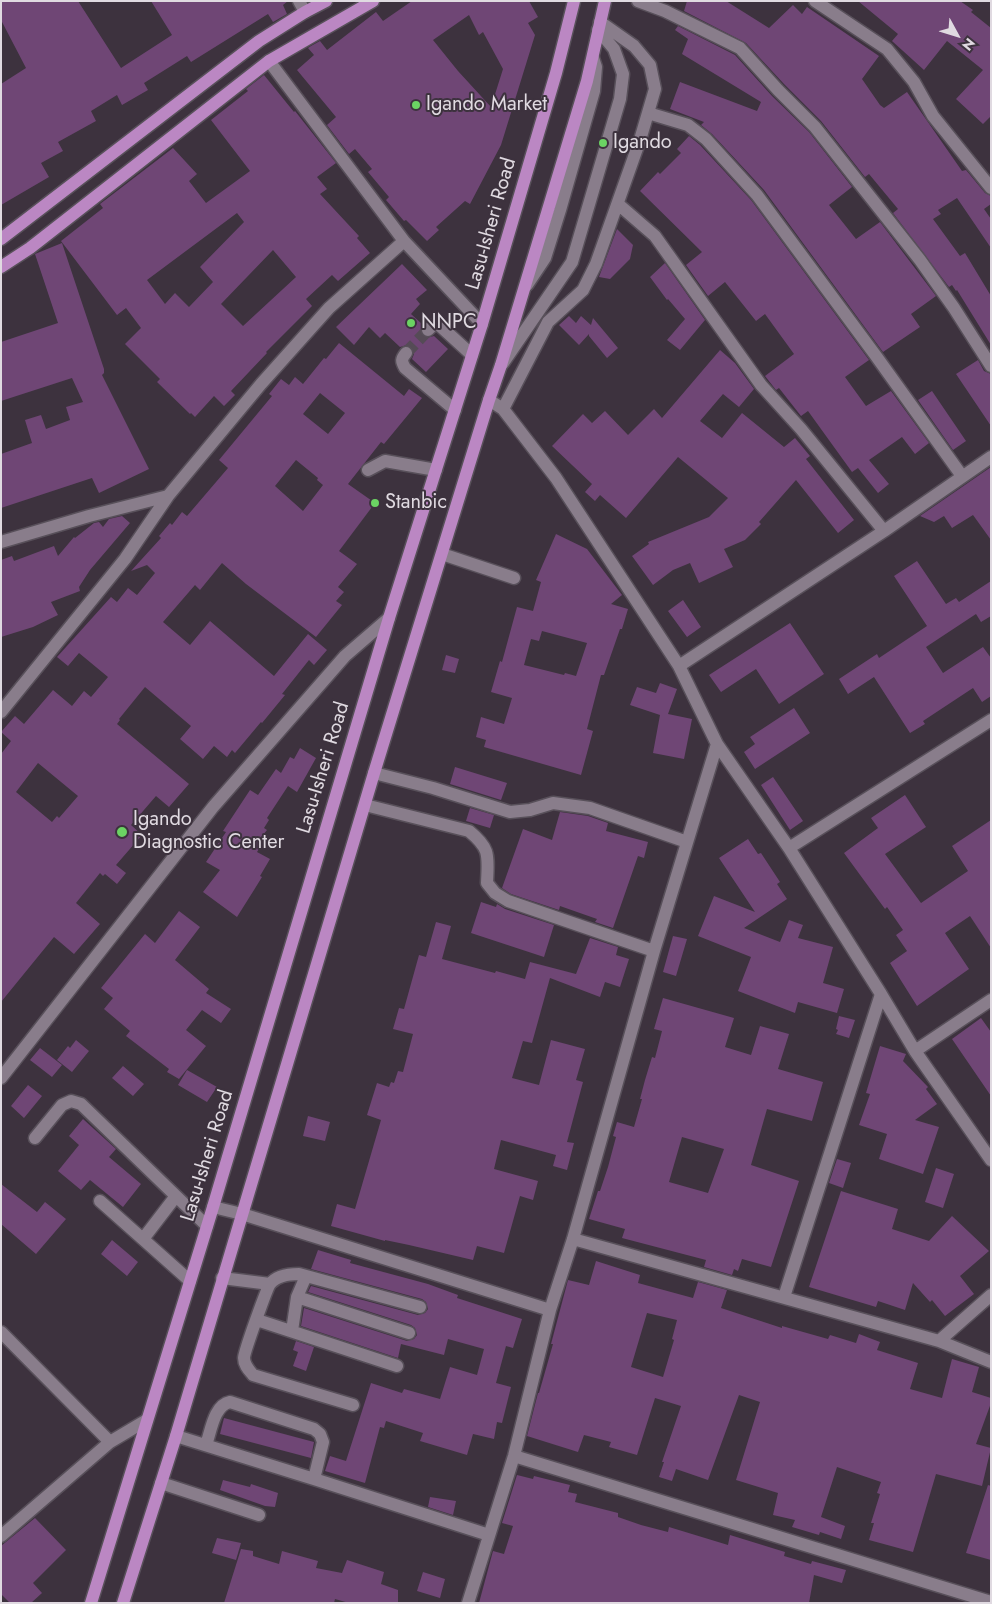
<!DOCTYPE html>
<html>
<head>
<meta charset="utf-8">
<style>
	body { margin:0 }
	#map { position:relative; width:992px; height:1604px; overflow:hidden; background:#3d323e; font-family:Jost,sans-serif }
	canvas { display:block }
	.frame { position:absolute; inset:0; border:2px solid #e0dae1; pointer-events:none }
	.north { position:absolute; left:932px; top:10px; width:50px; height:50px; -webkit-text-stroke:4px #3d323e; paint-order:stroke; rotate:129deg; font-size:14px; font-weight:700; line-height:20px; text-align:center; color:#e0dae1 }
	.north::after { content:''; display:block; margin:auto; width:18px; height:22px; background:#e0dae1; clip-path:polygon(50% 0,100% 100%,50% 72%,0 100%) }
</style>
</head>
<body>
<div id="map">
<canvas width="992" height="1604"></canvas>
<div class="frame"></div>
<div class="north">N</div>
</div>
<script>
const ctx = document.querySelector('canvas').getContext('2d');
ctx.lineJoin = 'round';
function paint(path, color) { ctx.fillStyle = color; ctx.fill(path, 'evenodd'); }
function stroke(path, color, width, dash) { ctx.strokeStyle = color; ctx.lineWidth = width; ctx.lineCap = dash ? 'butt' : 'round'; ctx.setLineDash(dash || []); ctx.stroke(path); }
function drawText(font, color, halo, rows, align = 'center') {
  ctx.font = font + ' Jost,sans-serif'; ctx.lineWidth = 4; ctx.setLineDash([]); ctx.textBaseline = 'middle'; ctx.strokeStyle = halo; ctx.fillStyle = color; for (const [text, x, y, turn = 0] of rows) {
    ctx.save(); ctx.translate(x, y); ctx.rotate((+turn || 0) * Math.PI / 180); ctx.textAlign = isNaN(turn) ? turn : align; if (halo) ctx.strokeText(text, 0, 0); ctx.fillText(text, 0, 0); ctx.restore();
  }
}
const building = new Path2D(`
	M1 1H78L121 68 172 35 151 1H288L283 5 287 14 273 22 268 14 191 62 187 56 144 83 148 90 122 105 117 95 91 111 96 121 58 142 63 151 41 163 49 177 1 205V84L26 68 1 20Z
	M412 1H529L538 17 528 23 535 35 501 145 470 204 465 201 436 227 439 230 427 241 406 220 404 221 386 200 389 197 368 172 372 169 355 149 349 154 327 125 336 117 297 70 314 55 308 48 311 46 320 41 327 50 376 12 383 21ZM469 15 479 35 483 32 503 69 491 107 458 71 433 40Z
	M687 1H726L769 28 793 5 802 14 807 7 879 56 862 79 880 105 884 108 907 92 962 171 966 170 985 193 991 196V204L984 209 991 219V248L957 198 938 210 941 214 933 219 960 256 965 253 991 296V345L957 290 956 291 952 285 949 287 893 213 898 209 869 174 865 177 821 121 784 84 746 43 684 11Z
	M858 1H960L973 10 971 12 991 28V116L983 124 956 99 983 70 947 41 924 70 892 41 898 34Z
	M678 26 735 55 772 96 809 132 852 187 829 205 856 239 880 222 936 296 911 314 920 327 883 352 764 190 712 134 701 125 704 122 670 109 680 82 757 111 761 102 682 54 688 39 675 30Z
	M264 75 294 112 295 111 336 163 317 177 327 189 320 194 359 236 357 238 370 253 338 281 332 275 306 299 312 306 266 352 267 353 231 391 235 395 224 406 214 396 195 417 191 413 190 414 157 382 160 379 125 344 141 328 126 308 117 315 61 241 103 208 100 204 173 148 197 174 189 181 206 203 250 171 211 120 248 91 246 89ZM237 213 244 222 200 267 213 282 189 307 175 293 165 304 147 280ZM273 250 296 277 243 326 221 304Z
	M689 136 700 145 751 200 869 360 845 377 866 406 891 391 929 443 915 454 902 437 869 460 889 484 878 493 858 468 852 472 808 411 801 416 779 388 776 390 765 376 794 354 765 314 756 321 725 282 708 296 686 265 702 252 640 191 658 172 660 174 681 153 677 149Z
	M617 229 633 245 630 259 610 279 599 277Z
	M62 243 104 369V373L102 375 149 469 99 493 92 478 1 508V454L32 443 25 420 41 415 46 429 70 420 66 407 83 402 72 378 1 401V342L58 323 35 254Z
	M665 263 705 320 680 350 667 340 685 319 668 299 667 300 650 277Z
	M402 264 427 290 416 299 420 304 411 314 422 324 420 333 426 338 434 336 448 349 426 372 412 359 414 354 411 347 407 345 400 347 385 333 380 338 369 327 354 345 336 327Z
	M569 316 576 323 581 316 591 325 593 318 618 348 607 358 589 336V334L579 345 559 325Z
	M339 343 404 396 409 389 422 398 384 444 381 442 348 484 375 503 339 551 357 564 338 587 344 592 336 601 342 605 316 637 246 584 222 563 200 590 195 585 163 622 190 645 210 621 274 676 308 634 327 650 314 665 309 660 282 694 285 695 262 723 261 722 235 753 232 750 227 757 214 746 203 759 180 739 191 726 145 687 119 719 120 720 117 724 189 784 169 807 156 796 131 825 142 835 116 865 126 873 117 884 105 874 103 876 100 873 76 903 100 924 74 954 54 937 1 1002V754L11 741 1 732 15 716 24 724 53 690 72 706 84 691 91 697 108 677 79 653 68 666 57 657 111 597 117 602 128 588 137 595 155 573 147 565 131 571 161 538 159 536 170 523 172 525 182 512 187 516 228 468 219 460 272 396 269 394 281 379 289 385 295 377 303 384 324 358 326 359ZM320 393 345 413 328 434 303 414ZM296 460 318 478 317 480 323 485 303 511 275 486ZM38 763 78 796 59 818 57 816 52 822 16 792Z
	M720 350 735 363 754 389 739 407 723 394 700 421 722 438 742 413 784 447 795 438 810 456 806 459 854 520 838 533 796 480 759 522 761 524 745 540 724 549 733 567 699 583 690 563 673 570 653 585 632 556 649 544 648 542 709 517 728 498 678 457 626 518 600 495 595 501 585 492 592 484 552 446 583 414 592 423 605 411 628 435 654 409 662 418Z
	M978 360 984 371 991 374V426L956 374Z
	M932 391 966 441 953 450 918 400Z
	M991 467V540L973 515 952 528 944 516 934 522 920 516Z
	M122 516 130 523 90 570 79 587 80 591 51 602 58 615 33 627 1 637V560L12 556 14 561 54 546 58 556 74 537 75 538 94 523 99 522 103 527 109 519Z
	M556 534 587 549 622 595 611 604 628 609 622 629H620L604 675H601L587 729 593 731 581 775 484 747 486 740 476 737 481 717 504 724 512 698 491 692 500 661 502 662 517 607 533 611 541 582 536 580ZM542 631 587 643 576 676 565 673 564 675 524 665 531 639 539 641Z
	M917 561 946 604 956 598 959 602 991 581V616L981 622 976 614 926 647 943 673 983 647 991 658V696L982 702 973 688 923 721 925 724 910 733 874 677 848 694 839 679 877 654 879 658 927 626 894 576Z
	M683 600 701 627 687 637 668 611Z
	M790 623 824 674 779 704 756 669 721 692 709 675Z
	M446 655 459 659 455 673 442 670Z
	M660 683 677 689 668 714 692 719 684 759 653 753 660 715 630 705 637 687 656 693Z
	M794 708 810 733 755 769 744 752 755 744 750 737Z
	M300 748 316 758 297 792 288 786 267 818 269 820 264 828 267 830 262 836 266 838 257 852 270 859 260 876 262 877 254 890 237 917 203 892 220 870 206 862 226 832 223 831 250 790 258 795 276 769 281 773 290 757 294 759Z
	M455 767 507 783 501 800 450 784Z
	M773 777 803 821 790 830 761 785Z
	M905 795 926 827 885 854 921 903 968 871 952 846 991 820V948L970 916 945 933 969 969 917 1006 890 963 907 951 896 935 903 930 887 907 885 909 844 853 878 828 871 818Z
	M470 808 494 815 490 828 466 821Z
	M560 812 588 816 608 823 606 831 648 842 644 858 638 856 613 928 595 922 597 919 560 906 559 910 511 894 502 888 523 829 552 840Z
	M748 839 758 854 761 853 780 882 777 884 787 899 744 928 780 942 789 920 803 925 798 938 833 947 823 983 844 989 837 1013 798 1002 795 1013 738 991 751 957 698 936 714 896 755 912 719 858Z
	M481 902 496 907 497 904 505 909 554 925 544 957 471 933Z
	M179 911 200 927 175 960 209 989 206 993 231 1009 221 1023 202 1010 186 1030 206 1046 179 1079 167 1072 169 1069 126 1036 130 1031 104 1009 113 998 101 988 145 934 155 943Z
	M436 922 451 926 442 959 495 973 496 971 525 979 530 962 576 974 590 938 618 947 616 955 629 959 620 987 605 982 600 997 550 978 532 1043 523 1041 512 1078 539 1085 551 1040 585 1049 576 1080 583 1082 567 1142 574 1143 567 1170 553 1166 556 1155 501 1140 494 1169 538 1181 533 1200 520 1196 504 1253 477 1246 473 1260 409 1245 385 1240V1241L331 1226 337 1204 355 1209 381 1120 367 1115 377 1083 389 1087 391 1082 394 1083 398 1071 403 1072 413 1034 393 1029 399 1008 404 1009 419 955 426 957Z
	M673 936 687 939 676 976 663 972Z
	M663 998 734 1018 725 1047 751 1055 760 1026 789 1034 778 1069 823 1082 812 1121 767 1109 751 1165 799 1181 771 1267 742 1259 738 1271 734 1269 732 1275 704 1267 706 1260 622 1238 625 1229 589 1219 598 1191H600L608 1167 616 1137 613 1136 617 1122 634 1127 642 1099H640L645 1080 652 1057 655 1058 662 1031 654 1029ZM682 1137 724 1149 708 1193 669 1182Z
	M839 1016 855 1020 849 1038 836 1034 838 1030 836 1029Z
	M981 1018 991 1032V1096L952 1039Z
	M76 1040 89 1051 72 1072 57 1060 68 1046 70 1048Z
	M880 1046 906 1054 903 1061 928 1087 926 1089 937 1104 915 1120 939 1127 923 1174 879 1159 887 1134 859 1125 870 1094 866 1093Z
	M40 1048 62 1065 52 1077 30 1060Z
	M123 1066 144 1084 133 1096 112 1078Z
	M187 1070 217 1087 207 1102 178 1085Z
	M28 1085 42 1096 24 1118 11 1106Z
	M308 1116 330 1122 325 1141 303 1136Z
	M83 1119 116 1149 109 1157 141 1184 123 1207 90 1180 81 1190 58 1171 79 1145 69 1136Z
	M837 1159 851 1163 843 1188 829 1183Z
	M936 1168 954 1174 943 1208 925 1202Z
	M1 1184 37 1212 45 1202 66 1219 36 1254 1 1224Z
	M841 1191 898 1209 892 1229 929 1241 952 1216 989 1251 960 1276 974 1294 945 1316 932 1300 930 1302 913 1283 905 1310 878 1301 876 1307 809 1287Z
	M112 1240 138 1262 127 1276 101 1254Z
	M318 1250 351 1260 350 1263 428 1284 458 1295 457 1298 522 1319 513 1348 506 1346 496 1383 511 1387 502 1423 497 1422 494 1439 473 1434 467 1455 420 1441 423 1433 386 1421 384 1428 380 1427 365 1483 325 1471 330 1456 346 1461 371 1383 402 1393 404 1389 440 1399 450 1367 477 1375 484 1349 448 1339 444 1355 401 1344 398 1358 301 1326 304 1308 407 1341 414 1339 417 1335 415 1328 411 1325 308 1292 311 1286 418 1315 425 1313 428 1309 426 1302 422 1299 311 1269Z
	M596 1261 640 1275 638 1283 693 1298 698 1282 727 1290 721 1308 782 1328V1326L828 1339 830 1335 856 1343 859 1334 880 1342 877 1350 918 1363 910 1389 942 1398 952 1359 979 1367 972 1392 991 1398V1403L976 1444 991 1448 982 1486 936 1474 913 1552 869 1540 874 1523H871L880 1494 877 1493 881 1482 837 1467 821 1517 845 1526 841 1539 820 1532 819 1535 792 1527 795 1520 773 1515 778 1493 736 1480 760 1402 739 1395 708 1480 676 1469 672 1481 659 1477 664 1462H662L681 1406 655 1398 637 1455 609 1447 611 1442 584 1435 578 1452 527 1436 538 1393H539L553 1344H551L568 1280 589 1285ZM647 1313 677 1320 672 1339 674 1340 663 1377 631 1367Z
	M296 1341 314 1347 306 1371 293 1366 298 1352 293 1350Z
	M224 1418 314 1442 311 1458 220 1434Z
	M517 1475 533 1479 534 1476 570 1485 568 1492 577 1494 575 1502 618 1513V1517L641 1525 668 1532 669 1527 728 1545 730 1535 785 1552 784 1556 811 1564 812 1561 846 1570 842 1583 814 1575 809 1603H479L493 1551 504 1554 513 1526 502 1523Z
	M223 1480 250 1487 251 1484 278 1493 275 1507 265 1506 220 1490Z
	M988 1485 991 1486V1560L966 1553Z
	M430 1497 456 1501 453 1515 428 1507Z
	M35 1518 66 1550 33 1583 42 1593 31 1603H10L1 1594V1546Z
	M217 1538 241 1543 236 1560 212 1553Z
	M241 1549 253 1551V1556L279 1564 282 1551 318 1561 316 1568 342 1573 347 1560 384 1572 381 1584 398 1590V1603H349L335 1599 334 1603H224Z
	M423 1572 445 1579 440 1598 417 1591Z`);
const minorTunnel = new Path2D(`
	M406 353 428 330`);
const minor = new Path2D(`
	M299 1 305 12
	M638 1 665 11 740 48 778 90 815 127 920 260 954 308 991 366
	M815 1 887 49 914 82 933 116 991 188
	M269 61 404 241 482 324
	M648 113 688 125 706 139 757 195 876 356 962 476
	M618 204 655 236 761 385 801 429 884 531
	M527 285 545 258 560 210 594 91 596 67 593 58
	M428 330 433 325 438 324 472 355
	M406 353C401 359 401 361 405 368L455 410
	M503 363 572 262 620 99 623 74 614 49 598 30
	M489 400 503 409 556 478 679 666 717 744 789 848 881 994 915 1051 991 1160
	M503 409 548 322 583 290 596 264 640 140 655 89 650 65 634 46 600 22
	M368 470 385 461 436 470
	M1 542 89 516 168 496
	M442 554 514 578
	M679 666 884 531 991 457
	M1 712 125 559 168 496 261 384 329 308 404 241
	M374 773 433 788 510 812 530 810 553 803 590 808 687 842
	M365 805 469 831C491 849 488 856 487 883L495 893 508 901 654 951
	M789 848 991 720
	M915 1051 991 1000
	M1 1078 213 807 345 656 389 618
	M35 1138 62 1105 71 1101 81 1104 207 1226
	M100 1201 190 1281
	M213 1207 242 1214 550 1310
	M143 1239 176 1196
	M573 1239 939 1341 991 1362
	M222 1278 270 1284
	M297 1297 409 1333
	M784 1297 881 994
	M257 1320 397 1366
	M292 1331 297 1297 306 1276
	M1 1332 110 1442
	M939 1341 991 1295
	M353 1405 253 1375C249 1370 244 1365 244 1358 244 1352 267 1288 270 1284 277 1275 289 1274 299 1274L420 1307
	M176 1436 314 1479 489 1535
	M206 1445C211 1431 214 1405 230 1402L314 1429 320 1434 323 1442 314 1479
	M514 1456 991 1602
	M161 1483 259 1515
	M1 1536 110 1442 147 1420
	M468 1603 514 1456 550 1310 573 1239 654 951 717 744`);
const major = new Path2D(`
	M1 239 259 41 305 12 326 1
	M1 267 30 248 269 61 373 1
	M91 1603 213 1207 389 618 482 324 556 73 574 1
	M123 1603 176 1436 374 773 489 400 501 365 587 81 605 1`);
const markers = [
	[416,105,5,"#6bd363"],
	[603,143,5,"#6bd363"],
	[411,323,5,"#6bd363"],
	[375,503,5,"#6bd363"],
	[122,832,6,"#6bd363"]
];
const poiNames = [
	["Igando Market",426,105],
	["Igando",613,143],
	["NNPC",421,323],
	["Stanbic",385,503],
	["Igando",133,820],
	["Diagnostic Center",133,843]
];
const streetNames = [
	["Lasu-Isheri Road",492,224,-74],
	["Lasu-Isheri Road",324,768,-73],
	["Lasu-Isheri Road",208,1156,-73]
];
paint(building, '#6f4675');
stroke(minorTunnel, '#554b56', 12, [12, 6]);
stroke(minor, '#58505a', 15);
stroke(major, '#58505a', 15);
stroke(minor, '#897d8b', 12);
stroke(major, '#bb87c3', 12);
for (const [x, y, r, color] of markers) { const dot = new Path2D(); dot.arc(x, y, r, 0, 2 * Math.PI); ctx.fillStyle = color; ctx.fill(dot); stroke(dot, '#3d323e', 2); }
drawText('20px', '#e0dae1', '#3d323e', poiNames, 'left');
drawText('20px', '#e0dae1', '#3d323e', streetNames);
</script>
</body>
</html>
